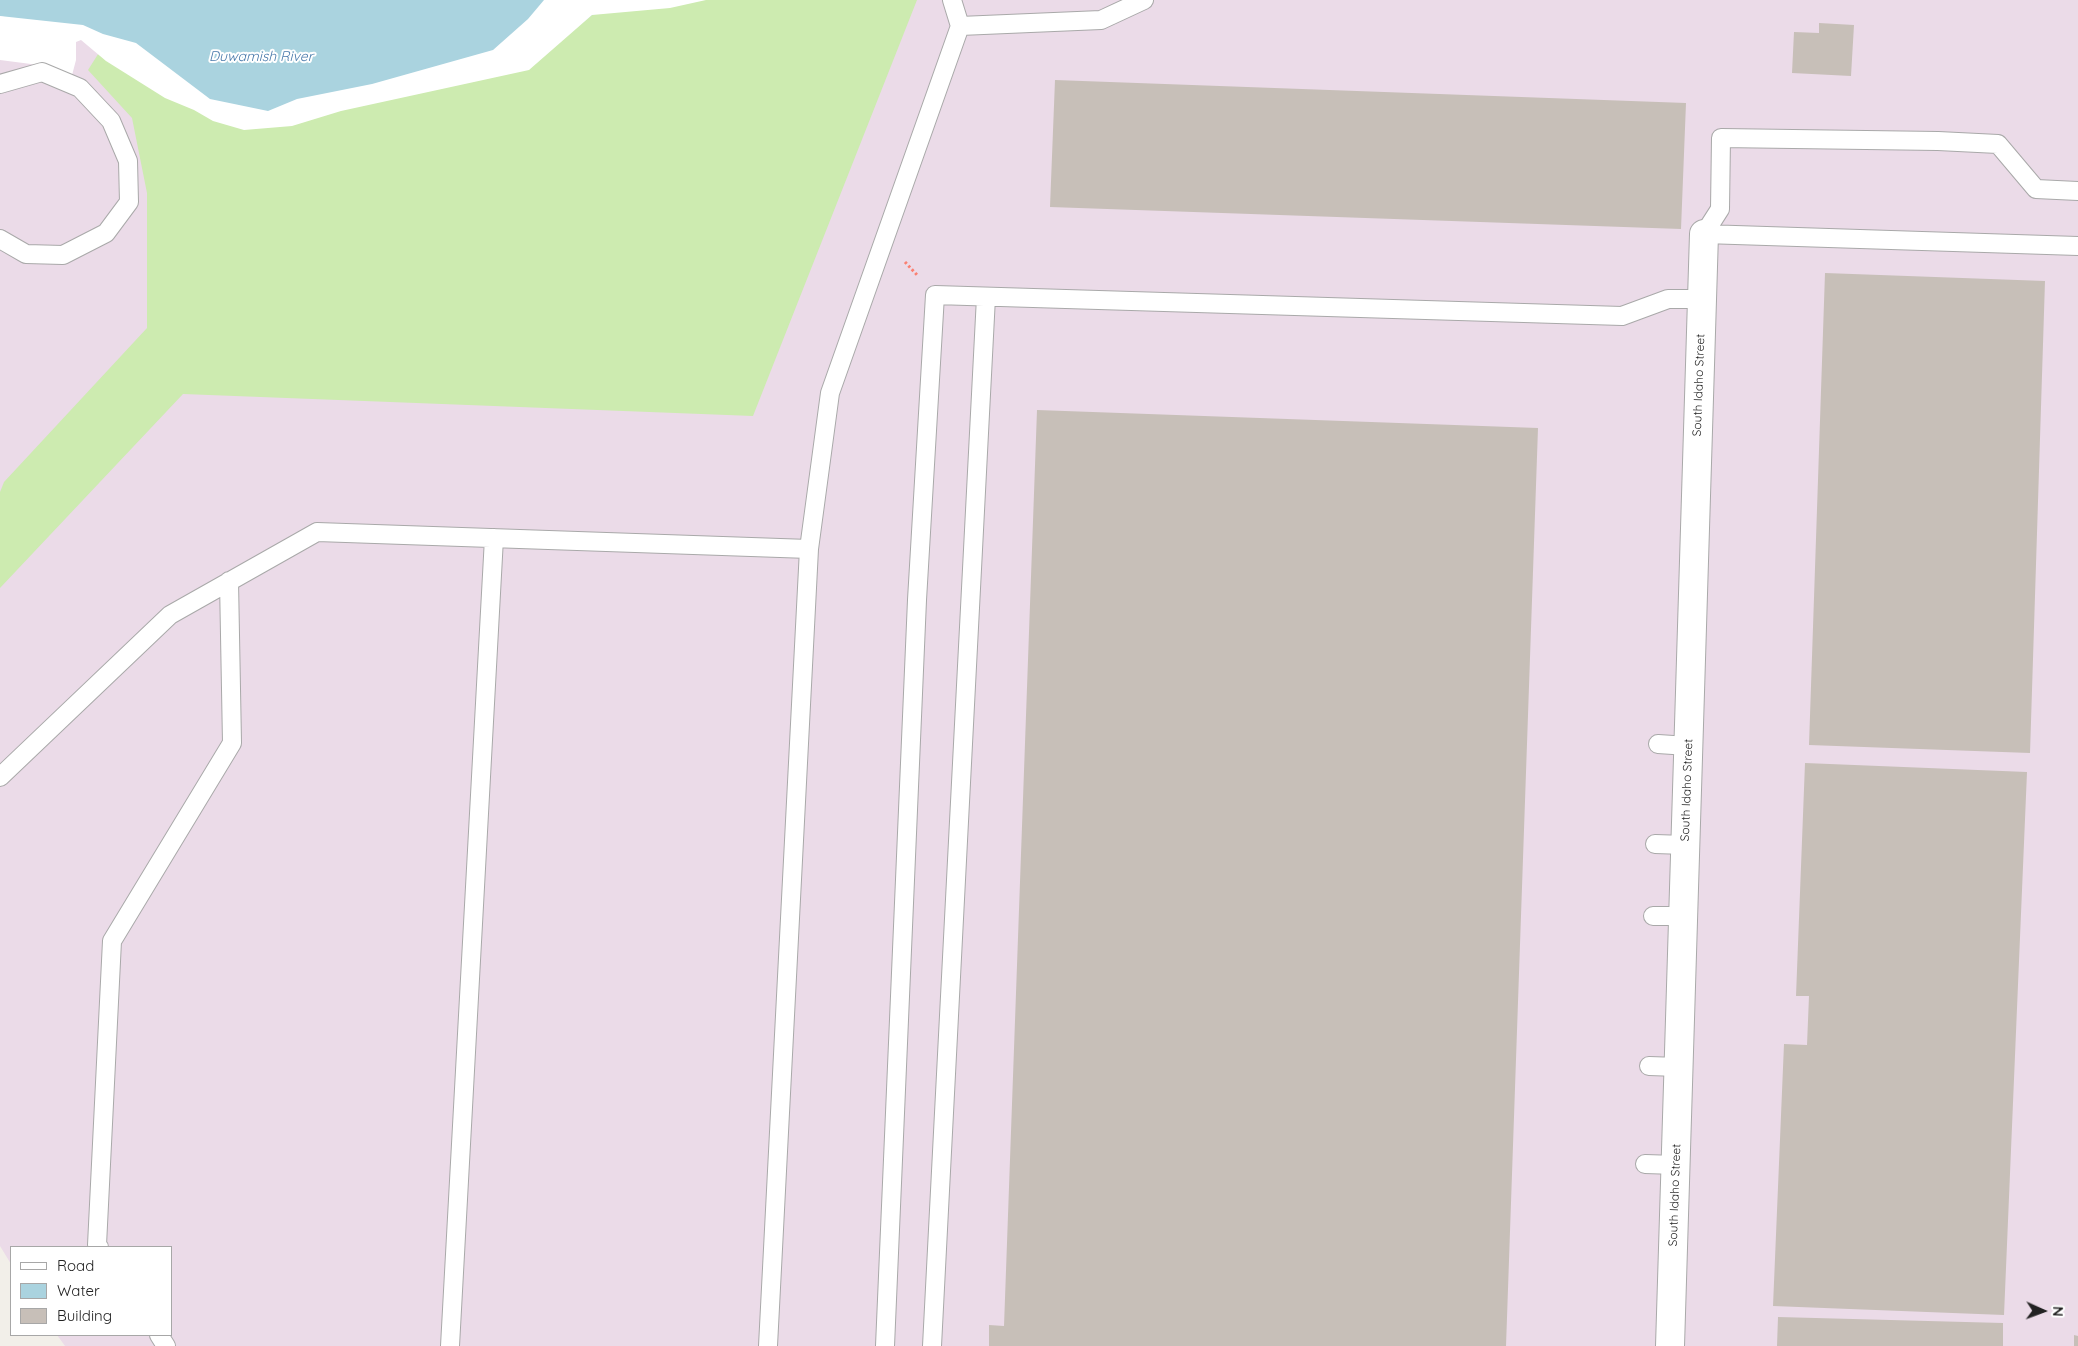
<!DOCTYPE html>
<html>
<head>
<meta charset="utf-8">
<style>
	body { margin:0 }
	#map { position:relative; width:2078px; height:1346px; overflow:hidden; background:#f2efe9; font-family:Quicksand,sans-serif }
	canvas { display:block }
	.legend { position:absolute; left:10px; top:1246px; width:162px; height:90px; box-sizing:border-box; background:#fff; border:1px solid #a7a7a7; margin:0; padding:6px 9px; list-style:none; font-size:15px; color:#222 }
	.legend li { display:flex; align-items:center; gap:10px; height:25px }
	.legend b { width:25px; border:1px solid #a7a7a7 }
	.north { position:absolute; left:2018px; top:1286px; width:50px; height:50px; -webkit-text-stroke:4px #fff; paint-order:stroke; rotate:92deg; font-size:14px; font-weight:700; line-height:20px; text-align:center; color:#222 }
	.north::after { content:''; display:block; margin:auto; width:18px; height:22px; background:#222; clip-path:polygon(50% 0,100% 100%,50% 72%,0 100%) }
</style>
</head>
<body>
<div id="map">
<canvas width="2078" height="1346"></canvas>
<ul class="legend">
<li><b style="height:6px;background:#fff"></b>Road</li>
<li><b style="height:14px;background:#aad3df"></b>Water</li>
<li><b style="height:14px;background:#c7bfb8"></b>Building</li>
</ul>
<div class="north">N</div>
</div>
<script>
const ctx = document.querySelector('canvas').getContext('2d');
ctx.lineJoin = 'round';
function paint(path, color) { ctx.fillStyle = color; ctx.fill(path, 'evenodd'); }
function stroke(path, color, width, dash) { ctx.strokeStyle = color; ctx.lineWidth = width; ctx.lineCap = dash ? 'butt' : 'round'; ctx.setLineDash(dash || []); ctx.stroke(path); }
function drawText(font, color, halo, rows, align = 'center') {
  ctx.font = font + ' Quicksand,sans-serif'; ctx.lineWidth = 4; ctx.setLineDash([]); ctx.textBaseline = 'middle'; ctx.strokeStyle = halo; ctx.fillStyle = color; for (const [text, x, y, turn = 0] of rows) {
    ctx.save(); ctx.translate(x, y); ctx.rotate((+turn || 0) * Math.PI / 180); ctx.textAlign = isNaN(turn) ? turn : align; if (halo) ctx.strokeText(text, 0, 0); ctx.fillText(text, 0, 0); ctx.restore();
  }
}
const industrial = new Path2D(`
	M647 0H2078V1346H65L57 1335H171V1247H11V1264L0 1246V16Z`);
const grass = new Path2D(`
	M647 0H917L753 416 183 394 0 588V492L4 482 147 328V193L132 118 88 70 107 40 592 15Z`);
const water = new Path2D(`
	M0 0H647L592 15 533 63 254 115 164 91 107 40 0 16Z`);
const pier = new Path2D(`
	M544 0H706L670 8 592 15 529 70 341 111 292 126 244 130 213 121 194 110 165 98 106 61 81 40 76 42V60L71 79 31 64 0 60V16L83 25 103 34 136 43 210 99 268 111 297 99 372 84 493 50 528 19Z`);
const building = new Path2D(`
	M1819 23 1854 25 1851 76 1792 73 1794 32 1819 33Z
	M1055 80 1686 103 1681 229 1050 207Z
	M1825 273 2045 281 2030 753 1809 745Z
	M1037 410 1538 428 1506 1346H989V1325L1004 1326Z
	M1805 763 2027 772 2004 1315 1773 1306 1784 1044 1807 1045 1809 996H1796Z
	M1778 1317 2003 1323V1346H1777Z
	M2074 1335 2078 1336V1346H2074Z`);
const path = new Path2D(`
	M905 262 918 276`);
const lane = new Path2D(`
	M960 26 1101 20 1144 0
	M0 84 42 72 80 88 111 121 128 161 129 202 106 233 63 255 26 254 0 239
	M1704 234 1720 209 1721 138 1938 141 1998 144 2036 189 2078 191
	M1704 234 2078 246
	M1658 744 1688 746
	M0 777 170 615 317 532 809 549
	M1655 844 1685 845
	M1653 916H1683
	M1649 1066 1678 1067
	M1645 1164 1676 1165
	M99 1247 97 1245 112 941 232 743 229 581
	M159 1335 166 1346
	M450 1346 494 538
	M768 1346 809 549 830 393 960 26 952 0
	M885 1346 917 600 935 295 1622 316 1668 299H1701
	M932 1346 986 297`);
const street = new Path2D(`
	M1670 1346 1704 234`);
const streetNames = [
	["South Idaho Street",1699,385,-88],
	["South Idaho Street",1687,790,-88],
	["South Idaho Street",1675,1195,-88]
];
const waterNames = [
	["Duwamish River",261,57]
];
paint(industrial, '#ebdbe8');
paint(grass, '#cdebb0');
paint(water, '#aad3df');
paint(pier, '#fff');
paint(building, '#c7bfb8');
stroke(lane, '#a9a9a9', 20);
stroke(street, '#a9a9a9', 30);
stroke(path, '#fa8072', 3, [2.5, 2.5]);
stroke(lane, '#fff', 18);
stroke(street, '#fff', 28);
drawText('12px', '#222', '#fff', streetNames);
drawText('italic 14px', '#4a7aab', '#fff', waterNames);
</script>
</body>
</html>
